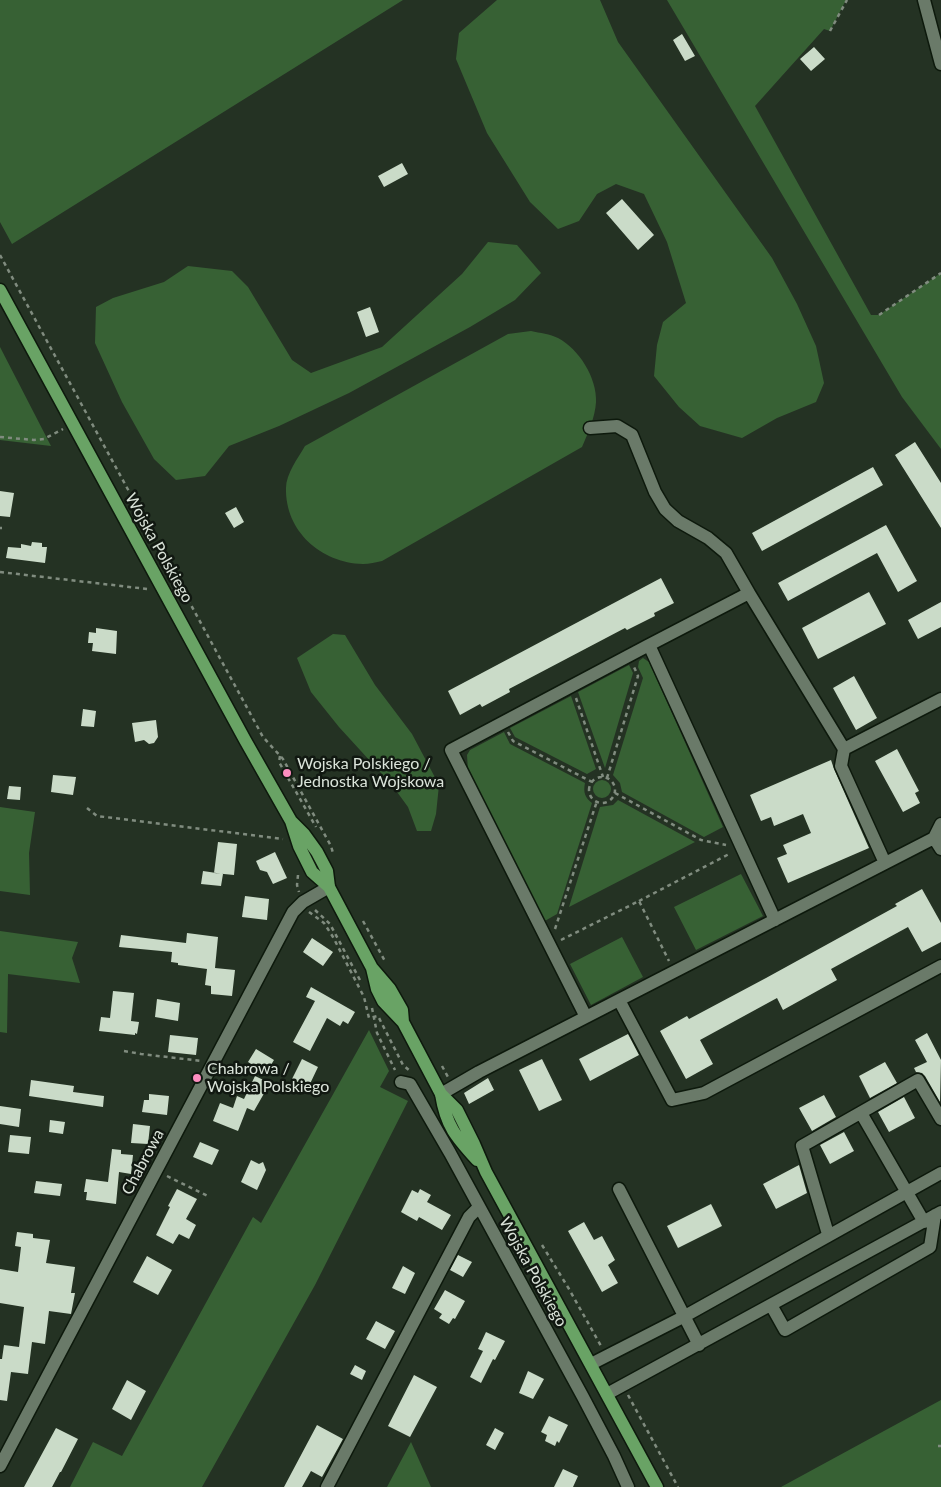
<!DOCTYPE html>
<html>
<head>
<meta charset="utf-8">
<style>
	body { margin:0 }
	canvas { display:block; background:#243223 }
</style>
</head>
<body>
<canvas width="941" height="1487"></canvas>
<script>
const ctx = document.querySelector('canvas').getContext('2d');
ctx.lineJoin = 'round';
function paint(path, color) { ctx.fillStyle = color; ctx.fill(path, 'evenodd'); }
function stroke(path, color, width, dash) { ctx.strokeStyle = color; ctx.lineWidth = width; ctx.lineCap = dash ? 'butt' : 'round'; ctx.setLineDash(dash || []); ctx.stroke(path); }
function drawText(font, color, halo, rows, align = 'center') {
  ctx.font = font + ' Lato,sans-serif'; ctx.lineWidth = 5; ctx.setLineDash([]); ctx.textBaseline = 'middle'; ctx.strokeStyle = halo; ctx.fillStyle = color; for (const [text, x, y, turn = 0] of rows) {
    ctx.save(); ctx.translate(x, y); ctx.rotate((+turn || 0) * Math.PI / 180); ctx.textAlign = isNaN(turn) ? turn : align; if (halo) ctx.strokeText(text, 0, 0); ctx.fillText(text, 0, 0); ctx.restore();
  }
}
const green = new Path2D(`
	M0 0H403L12 244 0 222Z
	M497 0H600L618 42 772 258 797 304 816 346 824 383 816 402 777 418 742 438 700 426 679 407 654 376 657 345 663 322 686 303 667 242 644 194 616 184 597 194 579 221 558 229 530 202 487 133 456 59 459 33Z
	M667 0H846L830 31 824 29 755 106 871 315H879L941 273V449L902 397Z
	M488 242 517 245 541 273 515 300 470 327 349 393 279 426 229 446 205 476 176 480 154 459 122 402 95 343 96 307 113 298 164 282 188 266 232 271 248 287 292 360 311 373 382 347 462 274Z
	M531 331C540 333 550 334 558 338 579 349 597 378 596 402 595 418 588 433 582 447L382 561C376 562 369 564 363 564 321 563 285 531 286 488 286 474 298 458 305 446L508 334Z
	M0 347 51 446 0 440Z
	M333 634 345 635 375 685 412 734 439 785 436 814 431 831H417L408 807 392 785 339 727 311 692 297 658Z
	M643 658 649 662 723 827 704 837 622 792 620 783 613 775 643 678 638 667 639 661Z
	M629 665 633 673 605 768 578 692Z
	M571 696 596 769 587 774 515 737 510 728Z
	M504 732 510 744 585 783C583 792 585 798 592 803L557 914 543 922 468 770 467 755 470 750Z
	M593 789a9 9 0 1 1 18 0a9 9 0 1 1-18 0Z
	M618 800 695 842 569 907 600 807 613 805Z
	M0 807 35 812 29 853 30 895 0 891Z
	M741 874 763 916 696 950 674 907Z
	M0 931 78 942 72 958 80 983 8 974 7 1033 0 1032Z
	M622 937 643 977 591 1005 570 964Z
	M369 1030 389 1071 380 1087 408 1101 315 1285 202 1487H70L93 1442 122 1456 253 1217 261 1223Z
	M941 1400V1487H781Z
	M411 1442 431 1487H387Z`);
const building = new Path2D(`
	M682 34 695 56 685 61 673 40Z
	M814 47 825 59 811 71 800 59Z
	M402 163 408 174 384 187 378 176Z
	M622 199 654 235 638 250 606 213Z
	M370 307 379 332 366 337 357 312Z
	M915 442 941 483V528L895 455Z
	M873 467 883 485 762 551 752 533Z
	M0 491 14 493 10 517 0 516Z
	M236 507 244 522 234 528 225 513Z
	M886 525 917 581 898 592 877 553 788 601 778 583Z
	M32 542 42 543V547H47L45 563 6 558 8 547 21 548V544L31 546Z
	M661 578 674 603 654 613 655 616 627 630 625 628 509 689 510 692 482 707 480 704 460 715 448 691Z
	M869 592 886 624 818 659 802 628Z
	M941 602V627L918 639 908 620Z
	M96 628 117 631 116 654 92 651 93 643H88L89 632 96 633Z
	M854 676 877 718 856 730 833 688Z
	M83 709 96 711 94 727 81 726Z
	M156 720 158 737 154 743 149 744 144 740 135 742 132 723Z
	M897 749 919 791 915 793 920 803 903 812 875 761Z
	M831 760 834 769 869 848 788 883 777 858 787 854 783 845 811 833 803 814 774 826 771 817 761 821 750 795Z
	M53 775 76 777 73 795 51 792Z
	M9 786 21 787 20 800 7 799Z
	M218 842 237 844 234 875 214 873Z
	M275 852 287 878 273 884 267 872 260 870 256 861Z
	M203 871 223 874 221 886 201 884Z
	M922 889 941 923V942L922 952 908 927 831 969 837 980 783 1010 777 998 700 1040 713 1064 686 1079 660 1031 687 1016 689 1019 766 978 897 906 895 904Z
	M245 896 269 899 267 920 242 917Z
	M187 933 218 937 215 968 235 970 232 996 211 994V986L205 985 207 969 178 965V963L171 962 172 952 119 947 121 935 186 943Z
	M312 938 333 952 323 966 303 952Z
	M311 987 355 1012 348 1024 343 1021 340 1026 327 1018 310 1051 293 1042 315 1001 306 997Z
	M113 991 134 993 131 1021 139 1022 137 1034 135 1033V1035L99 1031 101 1017 110 1018Z
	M157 999 180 1003 178 1021 155 1017Z
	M927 1033 941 1060 940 1102 925 1076 922 1073 916 1072 914 1068 927 1062 915 1040Z
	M628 1034 639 1055 590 1081 579 1059Z
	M170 1035 198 1038 196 1055 168 1052Z
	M256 1049 274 1060 266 1073 248 1062Z
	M302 1059 318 1067 308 1088 292 1079Z
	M542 1059 562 1100 539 1111 519 1070Z
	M885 1062 897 1083 870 1098 859 1076Z
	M255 1076 270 1083 254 1111 247 1108 238 1131 213 1121 220 1103 233 1108 237 1096 244 1099Z
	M488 1078 494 1090 469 1104 464 1093Z
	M31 1080 74 1086 73 1092 104 1096 103 1107 29 1096Z
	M149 1094 169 1096 167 1115 142 1112 144 1100H149Z
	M824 1095 836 1117 812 1131 799 1108Z
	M904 1097 915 1118 889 1132 878 1112Z
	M0 1106 21 1109 19 1127 0 1124Z
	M50 1120 65 1122 63 1134 49 1132Z
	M133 1124 150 1126 148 1144 131 1143Z
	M844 1132 854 1151 830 1164 820 1145Z
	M10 1135 31 1137 29 1154 8 1152Z
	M200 1142 219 1150 212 1165 193 1157Z
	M112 1149 121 1150V1154L133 1155 131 1174 119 1172 116 1204 86 1200 87 1192H84L86 1179 108 1182Z
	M251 1160 259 1164 263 1162 266 1170 257 1190 241 1182Z
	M799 1165 807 1193 776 1209 763 1184Z
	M36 1181 62 1184 60 1196 34 1193Z
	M177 1189 197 1199 186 1219 196 1225 189 1239 179 1234 173 1244 156 1235 170 1207 168 1206Z
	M420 1189 431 1195 427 1202 451 1215 442 1230 419 1217 417 1221 401 1212 412 1190 418 1193Z
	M711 1204 722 1226 678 1248 667 1226Z
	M584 1222 594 1240 602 1236 615 1260 608 1265 618 1283 602 1292 568 1231Z
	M17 1232 33 1234V1238L50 1240 46 1263 75 1267 71 1293H75L71 1314 49 1311 45 1344 32 1342 28 1374 11 1372 7 1401 0 1400V1359H2L4 1345 19 1347 24 1307 0 1303V1269L18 1272 21 1247 15 1246Z
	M458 1255 472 1262 463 1277 450 1270Z
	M147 1256 172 1270 158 1295 133 1282Z
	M403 1266 415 1273 405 1294 392 1288Z
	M445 1290 465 1301 455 1319 453 1318 449 1324 439 1318 442 1314 434 1309Z
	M376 1321 395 1331 385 1349 366 1339Z
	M486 1332 505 1341 495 1360 493 1359 481 1383 470 1377 483 1351 478 1349Z
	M355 1365 366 1371 362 1380 350 1374Z
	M528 1371 544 1379 533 1399 519 1393Z
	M414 1375 437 1387 410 1437 388 1426Z
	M127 1380 146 1391 131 1420 112 1409Z
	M549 1416 568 1425 559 1443 557 1441 555 1446 545 1441 547 1435 541 1432Z
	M317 1425 343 1439 322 1477 311 1471 302 1487H284Z
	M56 1428 78 1439 61 1472H60L52 1487H24Z
	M495 1428 504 1433 495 1450 486 1445Z
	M563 1469 578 1476 573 1487H554Z`);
const path = new Path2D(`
	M830 31 847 0
	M0 255 263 737 283 759 331 846 333 853
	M879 315 941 273
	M0 437 34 440 44 439 63 429
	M0 528H2
	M0 572 147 589
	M576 698 603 777
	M508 732 513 741 592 782
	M280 756 279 762 316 827
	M589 790a13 13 0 1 1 26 0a13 13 0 1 1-26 0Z
	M607 778 638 676 634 667
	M615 793 701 840 726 845
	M87 808 97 816 283 839
	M298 875 297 885 299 892
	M639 901 731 853
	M315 910 330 924 361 982
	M309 912 324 923 333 937 364 997 369 1018 378 1016 403 1065 410 1071
	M363 921 386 963
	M555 929 597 801
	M561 940 639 901 669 961
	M372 1008 377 1033 395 1070
	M124 1051 141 1054 202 1061
	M442 1066 448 1077
	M167 1176 210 1197
	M542 1245 569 1289 601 1346
	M628 1395 678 1487
	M938 1446H941`);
const minor = new Path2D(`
	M924 0 941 64
	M590 428 617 426 632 435 655 492 665 509 678 521 708 538 726 553 749 593
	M844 749 941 699
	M934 838 941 824
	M775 920 649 645 749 593 844 749 841 766 885 863
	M619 1000 672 1100 704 1093 941 966
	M586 1017 451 750 649 645
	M401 1082 410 1084 450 1153 583 1397 614 1456 628 1487
	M441 1094 479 1072 934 838 941 849
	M861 1113 924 1222
	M619 1189 699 1345
	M828 1234 802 1146 918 1080 941 1119
	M771 1305 785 1330 930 1247 935 1215
	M591 1364 685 1316 941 1173
	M607 1394 941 1212
	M0 1466 293 912 303 902 329 887
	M327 1487 469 1217 479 1207`);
const major = new Path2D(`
	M0 290 245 740 291 821 304 834 317 852 327 871 329 887
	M291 821 299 846 312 872 329 887 372 968 390 989 402 1010 403 1022
	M372 968 377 989 383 1001 403 1022 441 1094 457 1110 474 1144 486 1172 657 1487
	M441 1094C446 1126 456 1137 477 1160`);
const markers = [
	[287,773,5,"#fd8ec0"],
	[197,1078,5,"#fd8ec0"]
];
const streetNames = [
	["Wojska Polskiego",159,548,61],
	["Chabrowa",143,1162,-62],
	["Wojska Polskiego",533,1272,61]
];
const poiNames = [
	["Wojska Polskiego /",297,764],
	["Jednostka Wojskowa",297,782],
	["Chabrowa /",207,1069],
	["Wojska Polskiego",207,1087]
];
paint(green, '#376134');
paint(building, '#cadbc8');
stroke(minor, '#0d190c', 15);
stroke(major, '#0d190c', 15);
stroke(path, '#808c7f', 2.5, [4, 4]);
stroke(minor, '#6a7a69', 12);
stroke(major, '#69a365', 12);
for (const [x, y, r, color] of markers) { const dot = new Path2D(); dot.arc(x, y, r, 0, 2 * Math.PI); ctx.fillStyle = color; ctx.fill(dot); stroke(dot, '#111811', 2); }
drawText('16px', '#dbe4da', '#111811', streetNames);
drawText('16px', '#dbe4da', '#111811', poiNames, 'left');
</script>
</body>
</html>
